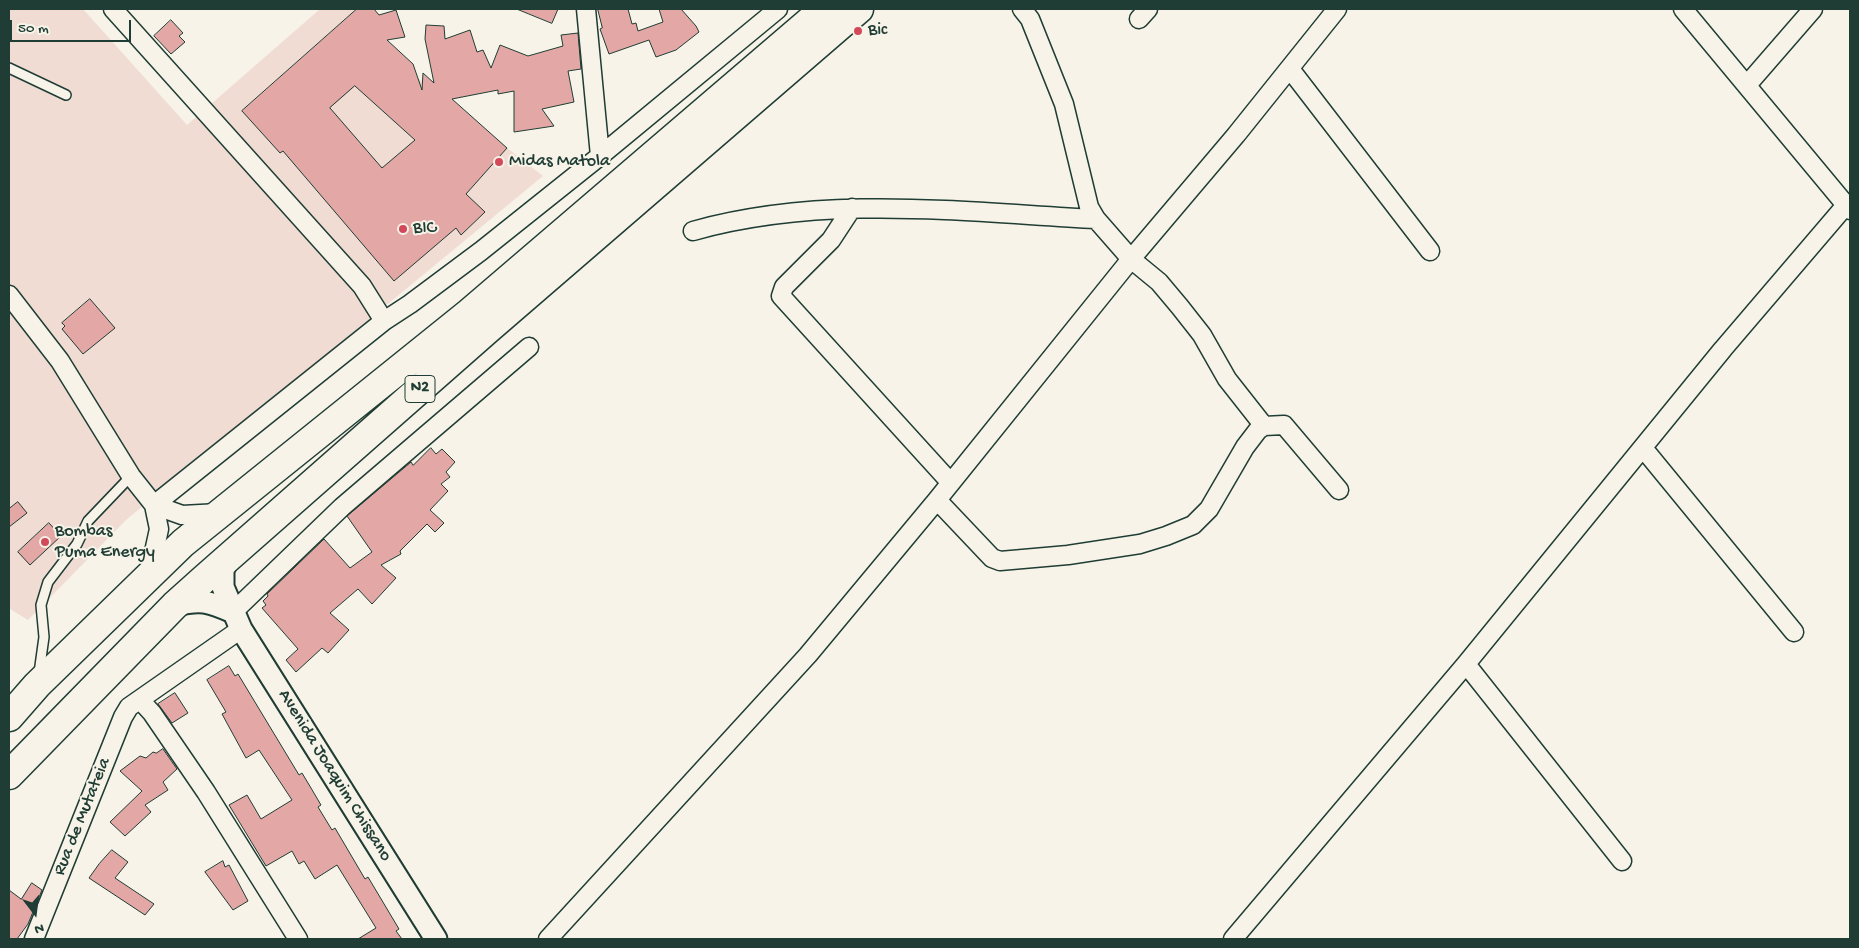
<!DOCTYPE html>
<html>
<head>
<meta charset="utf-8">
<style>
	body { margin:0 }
	#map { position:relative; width:1859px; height:948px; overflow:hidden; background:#f7f3e8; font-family:"Gochi Hand",sans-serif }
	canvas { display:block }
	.frame { position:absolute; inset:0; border:10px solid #1f3d34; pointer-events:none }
	.north { position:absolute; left:10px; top:888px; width:50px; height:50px; -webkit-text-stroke:4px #f7f3e8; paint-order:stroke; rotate:165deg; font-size:14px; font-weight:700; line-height:20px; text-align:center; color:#1f3d34 }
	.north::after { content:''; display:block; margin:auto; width:18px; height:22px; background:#1f3d34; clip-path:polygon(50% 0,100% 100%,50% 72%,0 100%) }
	.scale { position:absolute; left:10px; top:20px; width:121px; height:22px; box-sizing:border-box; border:2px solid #1f3d34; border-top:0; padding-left:6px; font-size:15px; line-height:18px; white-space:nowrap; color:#1f3d34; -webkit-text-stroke:4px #f7f3e8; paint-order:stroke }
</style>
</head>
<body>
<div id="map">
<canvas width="1859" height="948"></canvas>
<div class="frame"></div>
<div class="north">N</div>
<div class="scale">50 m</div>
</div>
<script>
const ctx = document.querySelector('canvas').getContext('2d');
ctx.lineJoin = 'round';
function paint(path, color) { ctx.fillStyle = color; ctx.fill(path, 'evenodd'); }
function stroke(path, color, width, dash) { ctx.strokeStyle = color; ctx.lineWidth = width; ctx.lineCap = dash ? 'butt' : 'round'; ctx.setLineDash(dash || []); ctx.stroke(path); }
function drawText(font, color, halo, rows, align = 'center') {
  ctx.font = font + ' "Gochi Hand",sans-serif'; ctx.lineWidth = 4; ctx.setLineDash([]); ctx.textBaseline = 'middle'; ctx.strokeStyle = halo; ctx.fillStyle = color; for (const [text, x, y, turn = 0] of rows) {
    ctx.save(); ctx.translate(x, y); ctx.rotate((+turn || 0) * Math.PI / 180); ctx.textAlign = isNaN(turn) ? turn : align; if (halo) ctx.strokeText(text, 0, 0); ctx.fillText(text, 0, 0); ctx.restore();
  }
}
const built = new Path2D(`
	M9 9H83L187 125 320 9H353L378 47 543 176 126 520 28 620 10 609 9 610Z`);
const building = new Path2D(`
	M357 9H374L379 15 396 10 405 37 387 40 413 64 422 90 423 73 434 83 425 39 426 25 444 26 445 39 470 30 477 52 483 50 491 68 500 45 528 56 563 46 561 35 578 33 581 69 568 71 574 102 542 109 554 126 514 132V91L498 94V90L452 99 507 148 466 194 485 212 461 235 456 228 394 281 283 151 280 153 242 111ZM355 86 415 140 382 168 330 108Z
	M517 9H558L552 23Z
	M598 9H628L632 24 636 23 638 31 663 22 659 9H681L696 26 699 32 676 50 656 57 649 40 609 54 600 29 602 28Z
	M171 20 183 33 179 36 185 42 171 54 154 36Z
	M90 299 115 328 83 354 62 329 65 326 62 323Z
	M431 448 436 454 442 449 455 462 446 472 450 477 441 484 448 491 430 510 444 523 435 532 427 524 400 551 401 554 381 565 396 578 372 604 358 589 330 613 349 630 328 653 322 648 296 672 286 660 298 649 262 608 266 605 263 601 268 596 267 594 324 539 350 568 372 552 347 516 411 462 413 465Z
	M18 502 27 513 9 527V509Z
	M49 523 61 536 30 565 18 552Z
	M229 666 235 676 238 674 299 775 302 773 311 788 321 805 318 807 332 830 335 828 365 879 368 877 399 929 396 931 402 939H358L376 928 337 865 315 879 304 861 299 864 292 851 266 866 229 805 247 795 261 819 292 800 259 750 246 758 222 714 226 712 207 680Z
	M175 693 188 713 172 723 158 704Z
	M163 749 177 769 163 782 168 790 145 805 151 812 125 836 110 822 142 791 120 771 140 756 146 758 153 752 156 753Z
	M112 850 128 862 115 878 154 904 145 915 89 878 99 864Z
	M223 861 225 867 229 865 248 901 233 910 205 872Z
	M32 883 42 890 28 924 17 939H9V890L21 899Z`);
const service = new Path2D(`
	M9 68 66 95
	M39 673 44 637 41 605 48 582 77 544 88 521 131 476`);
const minor = new Path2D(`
	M113 9 362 286 384 321
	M586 9 600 156
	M1022 9 1030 19 1064 104 1089 207 1096 219 1131 259 1159 282 1180 307 1202 335 1227 379 1264 426
	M1683 9 1850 210
	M1139 19 1148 9
	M1290 69 1430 251
	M1747 85 1813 9
	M852 208 831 240 784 287 781 296 950 482
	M693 231C825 194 962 212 1096 219
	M9 295 60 361 131 476 154 505 159 529 149 575
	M1643 448 1794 632
	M937 500 992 558 1000 561 1068 555 1140 544 1166 536 1193 525 1209 509 1245 447 1258 430 1264 426 1284 425 1339 490
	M154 505 384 321 410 304 481 251 600 156 778 9
	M154 505 182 515 219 513
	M233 612 342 507 529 347
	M1466 664 1622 861
	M140 700 152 713 206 792 298 939
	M34 939 123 717 129 707 241 629
	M548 939 808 655 937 500 1131 259 1236 135 1337 9
	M1233 939 1466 664 1723 349 1846 205`);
const tertiary = new Path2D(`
	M230 556 223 570V587L241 629 436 939
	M175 605C201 599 208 601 233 612`);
const trunk = new Path2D(`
	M9 717 37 685 183 543 469 313 824 9
	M9 775 175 605 204 579 487 330 859 9`);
const markers = [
	[858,31,5,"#d1495b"],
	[499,162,5,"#d1495b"],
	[403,229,5,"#d1495b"],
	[45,542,5,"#d1495b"]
];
const shields = [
	[420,389,30]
];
const shieldNames = [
	["N2",420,389]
];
const poiNames = [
	["Bic",868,31],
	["Midas Matola",509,162],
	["BIC",413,229],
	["Bombas",55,532],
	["Puma Energy",55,553]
];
const streetNames = [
	["Avenida Joaquim Chissano",334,776,58],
	["Rua de Mutateia",83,817,-68]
];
paint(built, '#f1dcd4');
paint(building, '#e3a8a6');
stroke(building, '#1f3d34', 1);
stroke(service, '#1f3d34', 12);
stroke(minor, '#1f3d34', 21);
stroke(tertiary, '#1f3d34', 25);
stroke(trunk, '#1f3d34', 31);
stroke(service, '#f7f3e8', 9);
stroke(minor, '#f7f3e8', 18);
stroke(tertiary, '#f7f3e8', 21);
stroke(trunk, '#f7f3e8', 28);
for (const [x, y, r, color] of markers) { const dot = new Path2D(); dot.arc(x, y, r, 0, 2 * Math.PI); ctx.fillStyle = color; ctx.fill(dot); stroke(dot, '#f7f3e8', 2); }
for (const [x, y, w] of shields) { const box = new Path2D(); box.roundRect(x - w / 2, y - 13.5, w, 27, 4); ctx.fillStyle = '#f7f3e8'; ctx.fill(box); stroke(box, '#1f3d34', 1); }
drawText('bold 16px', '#1f3d34', null, shieldNames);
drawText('18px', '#1f3d34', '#f7f3e8', poiNames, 'left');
drawText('18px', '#1f3d34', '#f7f3e8', streetNames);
</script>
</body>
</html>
